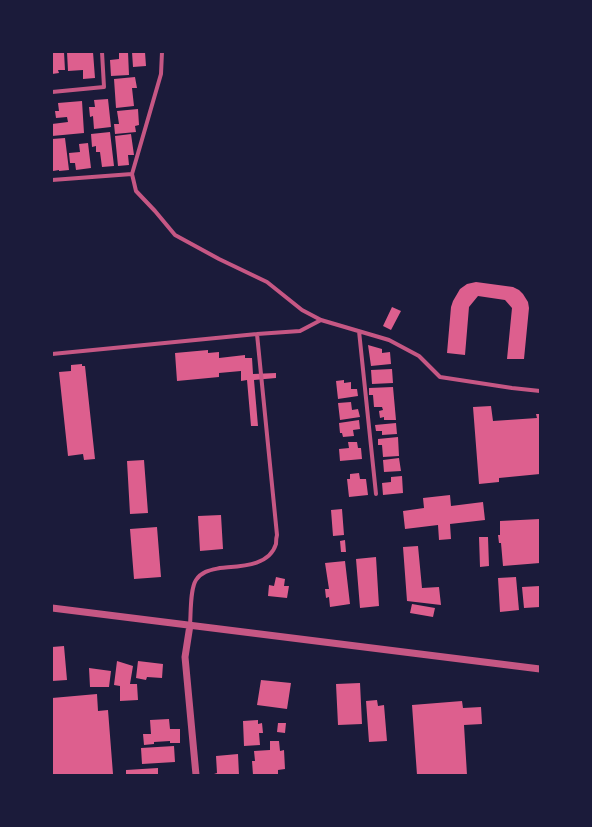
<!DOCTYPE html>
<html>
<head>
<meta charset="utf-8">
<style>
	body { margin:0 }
	#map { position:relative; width:592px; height:827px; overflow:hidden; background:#1b1b3a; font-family:Cabin,sans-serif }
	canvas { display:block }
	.frame { position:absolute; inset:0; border:53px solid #1b1b3a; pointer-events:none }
</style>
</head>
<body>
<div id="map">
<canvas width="592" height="827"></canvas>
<div class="frame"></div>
</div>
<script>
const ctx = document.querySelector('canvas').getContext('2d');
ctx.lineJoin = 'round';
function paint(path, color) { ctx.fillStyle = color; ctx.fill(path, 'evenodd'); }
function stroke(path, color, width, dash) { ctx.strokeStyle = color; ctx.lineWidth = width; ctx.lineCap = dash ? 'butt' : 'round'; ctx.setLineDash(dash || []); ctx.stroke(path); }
const building = new Path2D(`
	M52 52H64L65 70H58L59 73 52 74Z
	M67 52H93L95 78 83 79V70L68 71Z
	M119 52H128L129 75 111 76 110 60 119 59Z
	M132 52H145L146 66 133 67Z
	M135 77 137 88H132L134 106 116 108 114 79Z
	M108 99 111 127 94 129 93 116 90 117 89 107H95L94 100Z
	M82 101 84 133 52 136V124L68 122 67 117 56 118 55 111H59L58 103Z
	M138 109 139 125 135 126 136 132 115 134 114 124H119L117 111Z
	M110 132 114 166 102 167 100 152H96V146L92 147 91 134Z
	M131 134 134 155H128L129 165 118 166 115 136Z
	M65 138 69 170 59 171V170L53 171 52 139Z
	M88 143 91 168 76 170 75 163H70L69 153 80 152 79 144Z
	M476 282 513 287 519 290 523 294 528 302 529 308 524 359H507L512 308 505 300 478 296 469 307 465 355 447 353 451 307 453 301 460 289 467 284Z
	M392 307 401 311 391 330 383 326Z
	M368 345 382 349V353L390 352 391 364 371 366Z
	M208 350V353L219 352V358L245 355V358H252L253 374 276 373V378L254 380 258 426H251L247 380 241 381V371L219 373V377L177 381 175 353Z
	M82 364V366H85L95 459 84 460 83 454 68 456 59 372 71 371V365Z
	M392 369 393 383 372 384 371 370Z
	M344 380V383L351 382V389H357L358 396 338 399 336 381Z
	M393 387 396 420H384V417L380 418 379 411 383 410 382 407H374L373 395H369V388Z
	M351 402 352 410 358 409 360 417 340 420 338 403Z
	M491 406 493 421 537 418 536 414H540V474L499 478V482L479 484 473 407Z
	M359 420 360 429 353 430 354 436 343 437 342 433H340L339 423Z
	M396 423 397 434 382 435V431H376L375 425Z
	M398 437 399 456 383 457 382 445H378V439Z
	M348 442H357L358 448H361L362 459 340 461 339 449 349 448Z
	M399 458 401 471 384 472 383 460Z
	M144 460 148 513 130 514 127 461Z
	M359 473 360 479H366L368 495 349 497 347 479H350V474Z
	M402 476 403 493 383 495 382 483 391 482V477Z
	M450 495 451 506 483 502 485 520 450 524 451 539 439 540 438 525 405 529 403 511 424 508 423 498Z
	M342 509 344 535 333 536 331 510Z
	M221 515 223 549 200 551 198 516Z
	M540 519V563L503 566 501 543H499L498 535H500V521Z
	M157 527 161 577 134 579 130 529Z
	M479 537H488L489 566 480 567Z
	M345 540 346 552H341L340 541Z
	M418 546 422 588 439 587 441 605 407 601 403 547Z
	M376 557 379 606 360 608 356 559Z
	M345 561 350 604 330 607 329 597 326 598 325 589H329L325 563Z
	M276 577 285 579 284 586H289L287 598 268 596 269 585 274 586Z
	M516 577 519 610 500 612 498 578Z
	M540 586V607L524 608 522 587Z
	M412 604 435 608 433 617 410 613Z
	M64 646 67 680 52 681V647Z
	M117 661 133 666 130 684H137L138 700 120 701V686L114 685Z
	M138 661 163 664 162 678 147 677 146 680 136 678Z
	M89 668 111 671 109 687H90Z
	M261 680 291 683 287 709 257 705Z
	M360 683 362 724 338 725 336 684Z
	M97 694 98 711 108 710 113 774 52 775V698Z
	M377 700 378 706 384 705 387 741 369 742 366 701Z
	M462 701 463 708 481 707 482 724 464 725 467 775H417L412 705Z
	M169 719 170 729H180V743H170V741L154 742V744L144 745 143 734H151L150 720Z
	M258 720V724L262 723 263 733H259L260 745 244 746 243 721Z
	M278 723H286L285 733 277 732Z
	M270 741H279L280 751 284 750 285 769 278 770V775H253L252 761H255L254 751 270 750Z
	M174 746 175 762 142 764 141 748Z
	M238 754 239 775H214V774L217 773 216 756Z
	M158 768V775H126V770Z`);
const minor = new Path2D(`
	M162 52 161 74 132 174 136 191 155 211 175 235 219 259 267 282 302 310 321 320 389 340 419 356 440 377 512 388 540 391
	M52 92 104 87 102 52
	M52 180 132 174
	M359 331 376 494
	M52 354 257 334 300 331 321 320
	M190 625C191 613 190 589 196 580 202 571 211 570 220 568 239 566 269 567 276 544 276 541 276 538 277 535L257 334`);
const tertiary = new Path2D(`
	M52 608 540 669
	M190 625 185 657 196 775`);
paint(building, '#dd5f8e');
stroke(minor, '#c65784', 4);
stroke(tertiary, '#c65784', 7);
</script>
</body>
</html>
